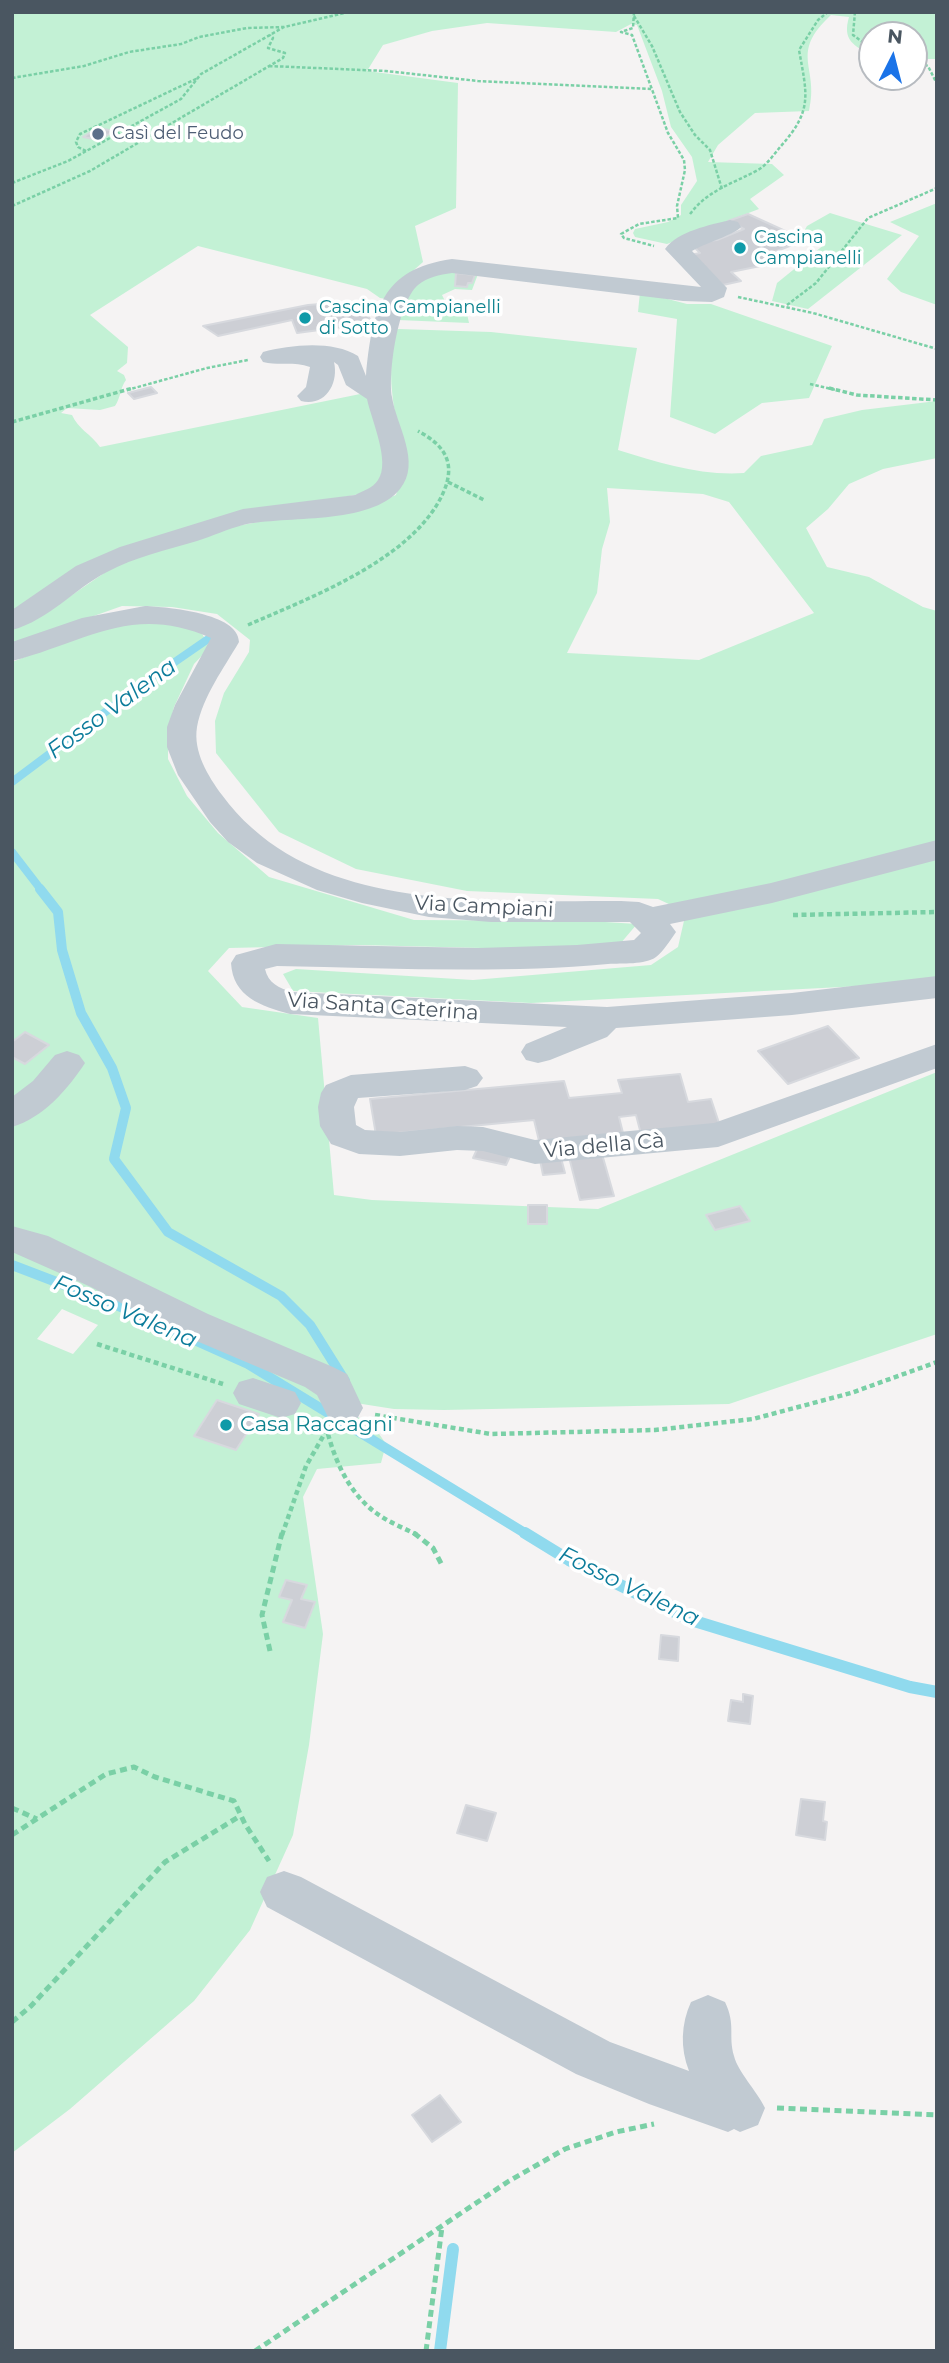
<!DOCTYPE html>
<html>
<head>
<meta charset="utf-8">
<style>
	body { margin:0 }
	#map { position:relative; width:949px; height:2363px; overflow:hidden; background:#f5f3f3; font-family:Montserrat,sans-serif }
	canvas { display:block }
	.frame { position:absolute; inset:0; border:14px solid #4a5661; pointer-events:none }
	.north { position:absolute; left:858px; top:21px; width:70px; height:70px; box-sizing:border-box; background:#fff; border:2px solid #b7bbc0; border-radius:50%; rotate:6deg; font-size:19px; font-weight:700; line-height:28px; text-align:center; color:#4a5661 }
	.north::after { content:''; display:block; margin:auto; width:24px; height:32px; background:#1a73e8; clip-path:polygon(50% 0,100% 100%,50% 72%,0 100%) }
</style>
</head>
<body>
<div id="map">
<canvas width="949" height="2363"></canvas>
<div class="frame"></div>
<div class="north">N</div>
</div>
<script>
const ctx = document.querySelector('canvas').getContext('2d');
ctx.lineJoin = 'round';
function paint(path, color) { ctx.fillStyle = color; ctx.fill(path, 'evenodd'); }
function stroke(path, color, width, dash) { ctx.strokeStyle = color; ctx.lineWidth = width; ctx.lineCap = dash ? 'butt' : 'round'; ctx.setLineDash(dash || []); ctx.stroke(path); }
function drawText(font, color, halo, rows, align = 'center') {
  ctx.font = font + ' Montserrat,sans-serif'; ctx.lineWidth = 7; ctx.setLineDash([]); ctx.textBaseline = 'middle'; ctx.strokeStyle = halo; ctx.fillStyle = color; for (const [text, x, y, turn = 0] of rows) {
    ctx.save(); ctx.translate(x, y); ctx.rotate((+turn || 0) * Math.PI / 180); ctx.textAlign = isNaN(turn) ? turn : align; if (halo) ctx.strokeText(text, 0, 0); ctx.fillText(text, 0, 0); ctx.restore();
  }
}
const green = new Path2D(`
	M12 12H937V59H914V35H872V56C854 45 842 41 849 17L831 15C788 55 820 66 809 111L755 113 718 145 708 162 772 164 784 175 750 199 759 209 667 244 635 237 633 233 635 229 668 222 681 215V205L697 181 692 157 671 127 662 91 637 25 631 24 616 32 487 23 432 31 383 45 367 71 458 83 456 208 415 226 423 262 396 286 387 299 380 298 367 289 198 246 90 315 128 347 127 363 117 371 124 375 126 380C120 388 121 397 115 406L100 410 67 408 61 413 72 415C78 429 91 434 100 447L370 392 389 471 379 488 355 495 194 525 12 616Z
	M937 203V305L901 292 887 279 919 236 890 222Z
	M830 213 902 235 808 309 772 301 777 283 825 244 803 233 807 226Z
	M453 268 641 292 687 304H711L832 346 809 398 762 403 715 434 670 417 677 319 638 312 640 292 478 274 472 290 455 289 442 295 445 301 423 300V304L466 309 469 323 398 320C399 287 422 270 453 268Z
	M399 329 491 332 637 348 618 450C659 463 701 476 744 473L761 456 812 445 824 419 862 410 937 401V458L883 469 849 484 828 509 806 528 827 567 869 577 923 607 937 611V977L861 986 531 1003 293 991 283 974 296 969 473 980 651 965 678 947 686 912 658 899 467 891 356 869 279 832 216 753 215 721 224 693 249 652 250 640 217 614 172 607 122 606 12 645V626L50 610 113 567 177 543 226 528 285 517 352 512 396 495C407 463 395 424 392 391 390 371 392 350 393 330ZM607 488 703 494 729 502 814 613 699 660 567 653 597 593 602 549 610 522Z
	M150 619 198 627 210 647 194 664 174 707 168 732V759L187 796 218 833 269 877 414 920 589 921 637 924 620 944 521 949 360 945 229 948 208 971 242 1007 318 1018 334 1195 372 1200 598 1209 937 1072V1334L729 1404 444 1410 394 1409 330 1399 375 1428 386 1444 381 1463 317 1469 303 1497 323 1634 309 1745 293 1835 250 1930 194 2001 70 2109 12 2153V662L102 627ZM62 1309 98 1325 73 1354 37 1339Z`);
const streamFar2 = new Path2D(`
	M12 782 140 686 211 637
	M12 852 42 891`);
const streamFar1 = new Path2D(`
	M40 889 58 912 62 950 81 1013 112 1068 126 1108 114 1159 168 1232 281 1296 310 1325 345 1381
	M12 1265 114 1304 248 1364 528 1535`);
const stream = new Path2D(`
	M525 1533 569 1560 691 1620 910 1687 937 1692
	M440 2351 453 2249`);
const building = new Path2D(`
	M98 128 114 131 99 140 83 137Z
	M748 214 805 240 764 256 775 263 731 272 741 281 723 285 690 255 700 253 690 243 717 240 744 229 728 221Z
	M456 273 475 275 472 283H468L467 287 455 286Z
	M360 301 372 323 297 333 292 320 218 336 203 326 308 305Z
	M151 387 157 393 134 399 128 393Z
	M828 1026 859 1058 788 1084 758 1051Z
	M25 1032 49 1045 25 1064 12 1057V1042Z
	M680 1074 688 1102 711 1099 720 1126 641 1134 636 1115 619 1117 624 1137 540 1145 534 1120 376 1135 370 1099 564 1081 569 1098 622 1093 618 1080Z
	M479 1145 512 1152 506 1165 473 1158Z
	M602 1154 614 1196 580 1200 569 1157Z
	M561 1158 565 1173 543 1175 540 1160Z
	M528 1205H547V1224H528Z
	M740 1206 750 1221 715 1230 706 1215Z
	M217 1400 259 1414 236 1450 194 1436Z
	M286 1580 307 1585 301 1599 315 1602 305 1628 283 1622 292 1600 279 1597Z
	M661 1635 679 1637 678 1661 659 1659Z
	M743 1694 753 1696 750 1724 728 1721 731 1700 743 1702Z
	M801 1799 825 1802 823 1821 827 1822 825 1840 796 1835Z
	M466 1805 496 1813 487 1841 457 1833Z
	M440 2095 461 2122 432 2142 412 2115Z`);
const pathFar3 = new Path2D(`
	M634 12 633 28 621 32 632 35 668 133 684 160 685 170 677 206 678 218 639 224 621 234 624 238 654 246
	M855 12 853 35 872 49
	M634 16 652 46 680 112 695 135 710 150 722 189
	M914 61 928 66 937 84
	M269 66 386 71 478 81 651 89
	M12 78 84 66 129 52 181 44 199 37 247 28 284 27 349 12
	M86 151 78 147 76 142 80 134 198 78
	M12 183 68 161 181 99 201 74 284 27
	M12 206 90 171 283 58 285 53 268 48 273 38 270 35
	M690 214C708 190 732 184 758 170 767 165 774 154 781 146 813 110 807 95 799 50L818 20 828 12
	M738 297 813 313 937 349
	M787 305 816 283 868 218 937 188
	M810 384 836 390
	M127 390 207 368 248 360`);
const pathFar2 = new Path2D(`
	M829 388 857 395 937 400
	M12 422 133 388
	M448 482 484 500
	M248 625C311 597 415 559 444 491 456 462 444 445 418 431`);
const pathFar1 = new Path2D(`
	M793 915 937 912
	M97 1344 223 1384
	M375 1415 491 1434 655 1430 753 1419 851 1393 937 1362
	M328 1434C337 1467 353 1499 382 1517 393 1524 406 1529 417 1535
	M282 1535 306 1466 325 1433`);
const path = new Path2D(`
	M414 1533 433 1548 443 1567
	M270 1651 262 1615 282 1533
	M12 1808 37 1819
	M12 1835 106 1774 134 1767 155 1777 234 1801 245 1824 269 1861
	M12 2022 31 2006 165 1862 240 1816
	M777 2108 937 2115
	M255 2351 509 2181 565 2149 616 2132 654 2124
	M426 2351 442 2227`);
const minor = new Path2D(`
	M730 220 738 222 741 227C736 234 703 244 692 251L727 288 724 297 712 302 683 301 452 273C439 275 428 277 418 285 398 302 388 372 392 397 396 425 422 462 400 489 370 526 286 515 243 525 227 529 213 536 197 541 167 550 135 557 107 572 74 589 49 620 12 630V610L76 566 120 547 243 509 355 495C363 491 373 488 378 480 391 462 371 419 367 399L346 385 338 365 334 362C339 384 325 407 301 401L297 396 306 387 310 367C294 361 279 366 263 362L260 357 263 352C291 345 332 340 358 356L366 376C372 311 381 269 452 259L701 287 665 249C678 231 710 225 730 220Z
	M145 606C167 607 239 613 239 642 224 668 203 696 197 727 193 752 208 776 222 795 311 916 488 900 621 901L639 902 653 907 771 883 937 840V860L772 903 670 924 676 932C671 939 663 952 656 957 645 965 622 963 608 964 498 974 387 968 277 966L265 969C268 983 279 988 292 992L607 1007 792 993 937 976V998L792 1015 616 1028 607 1037 550 1060 538 1063 526 1060 521 1052 526 1044 567 1027 290 1014C261 1006 233 997 231 963L236 955 276 944 478 948 577 945 634 940 641 933 630 922H491L429 917 362 903 317 890 257 863 228 842 210 822 178 775 167 747V727L175 705 211 638C132 603 86 642 12 661V642L82 618Z
	M937 1044V1068L718 1147 535 1164 483 1151 457 1150 400 1156 359 1154 331 1144 320 1126 318 1107 321 1093 326 1085 351 1075 465 1066 477 1070 483 1078 477 1086 465 1090 358 1098 354 1107 356 1125 365 1130 400 1132 457 1126 483 1127 535 1140 714 1123Z
	M67 1051 79 1055 85 1063C68 1089 43 1118 12 1127V1097L33 1081 55 1055Z
	M12 1226 48 1236 208 1314 333 1367 347 1374 363 1408 357 1419 343 1423 329 1419 317 1395 305 1387 180 1334 91 1287 12 1252Z
	M253 1378 295 1392 301 1403 295 1414 281 1418 239 1404 233 1393 239 1382Z
	M284 1871 301 1877 610 2042 689 2071C680 2048 681 2024 691 2002L708 1995 725 2002C736 2025 728 2035 734 2056 738 2072 757 2091 765 2108L758 2125 740 2132 734 2129 728 2132 649 2104 576 2074 267 1907 260 1892 267 1877Z`);
const markers = [
	[98,134,7,"#5c6f8a"],
	[740,248,7,"#0f9aa8"],
	[305,318,7,"#0f9aa8"],
	[226,1425,7,"#0f9aa8"]
];
const farServicenames = [
	["Casì del Feudo",112,134]
];
const farCulturenames = [
	["Cascina",754,238],
	["Campianelli",754,259],
	["Cascina Campianelli",319,308],
	["di Sotto",319,329]
];
const streetNames = [
	["Via Campiani",484,907,3],
	["Via Santa Caterina",383,1007,4],
	["Via della Cà",604,1146,-5]
];
const cultureNames = [
	["Casa Raccagni",240,1425]
];
const waterNames = [
	["Fosso Valena",112,709,-36],
	["Fosso Valena",125,1312,23],
	["Fosso Valena",629,1587,26]
];
paint(green, '#c3f1d5');
stroke(streamFar2, '#90daee', 8);
stroke(streamFar1, '#90daee', 10);
stroke(stream, '#90daee', 12);
paint(building, '#cdcfd5');
stroke(building, '#d7d9de', 2);
stroke(pathFar3, '#7ad0a6', 2.5, [3.5, 2]);
stroke(pathFar2, '#7ad0a6', 3.5, [4.5, 2.5]);
stroke(pathFar1, '#7ad0a6', 4.5, [5, 3.5]);
stroke(path, '#7ad0a6', 5, [7, 4.5]);
paint(minor, '#c1cad2');
for (const [x, y, r, color] of markers) { const dot = new Path2D(); dot.arc(x, y, r, 0, 2 * Math.PI); ctx.fillStyle = color; ctx.fill(dot); stroke(dot, '#fff', 2.5); }
drawText('18px', '#4e5e75', '#fff', farServicenames, 'left');
drawText('18px', '#0d838f', '#fff', farCulturenames, 'left');
drawText('21px', '#4a5661', '#fff', streetNames);
drawText('21px', '#0d838f', '#fff', cultureNames, 'left');
drawText('italic 23px', '#0c7c9b', '#fff', waterNames);
</script>
</body>
</html>
